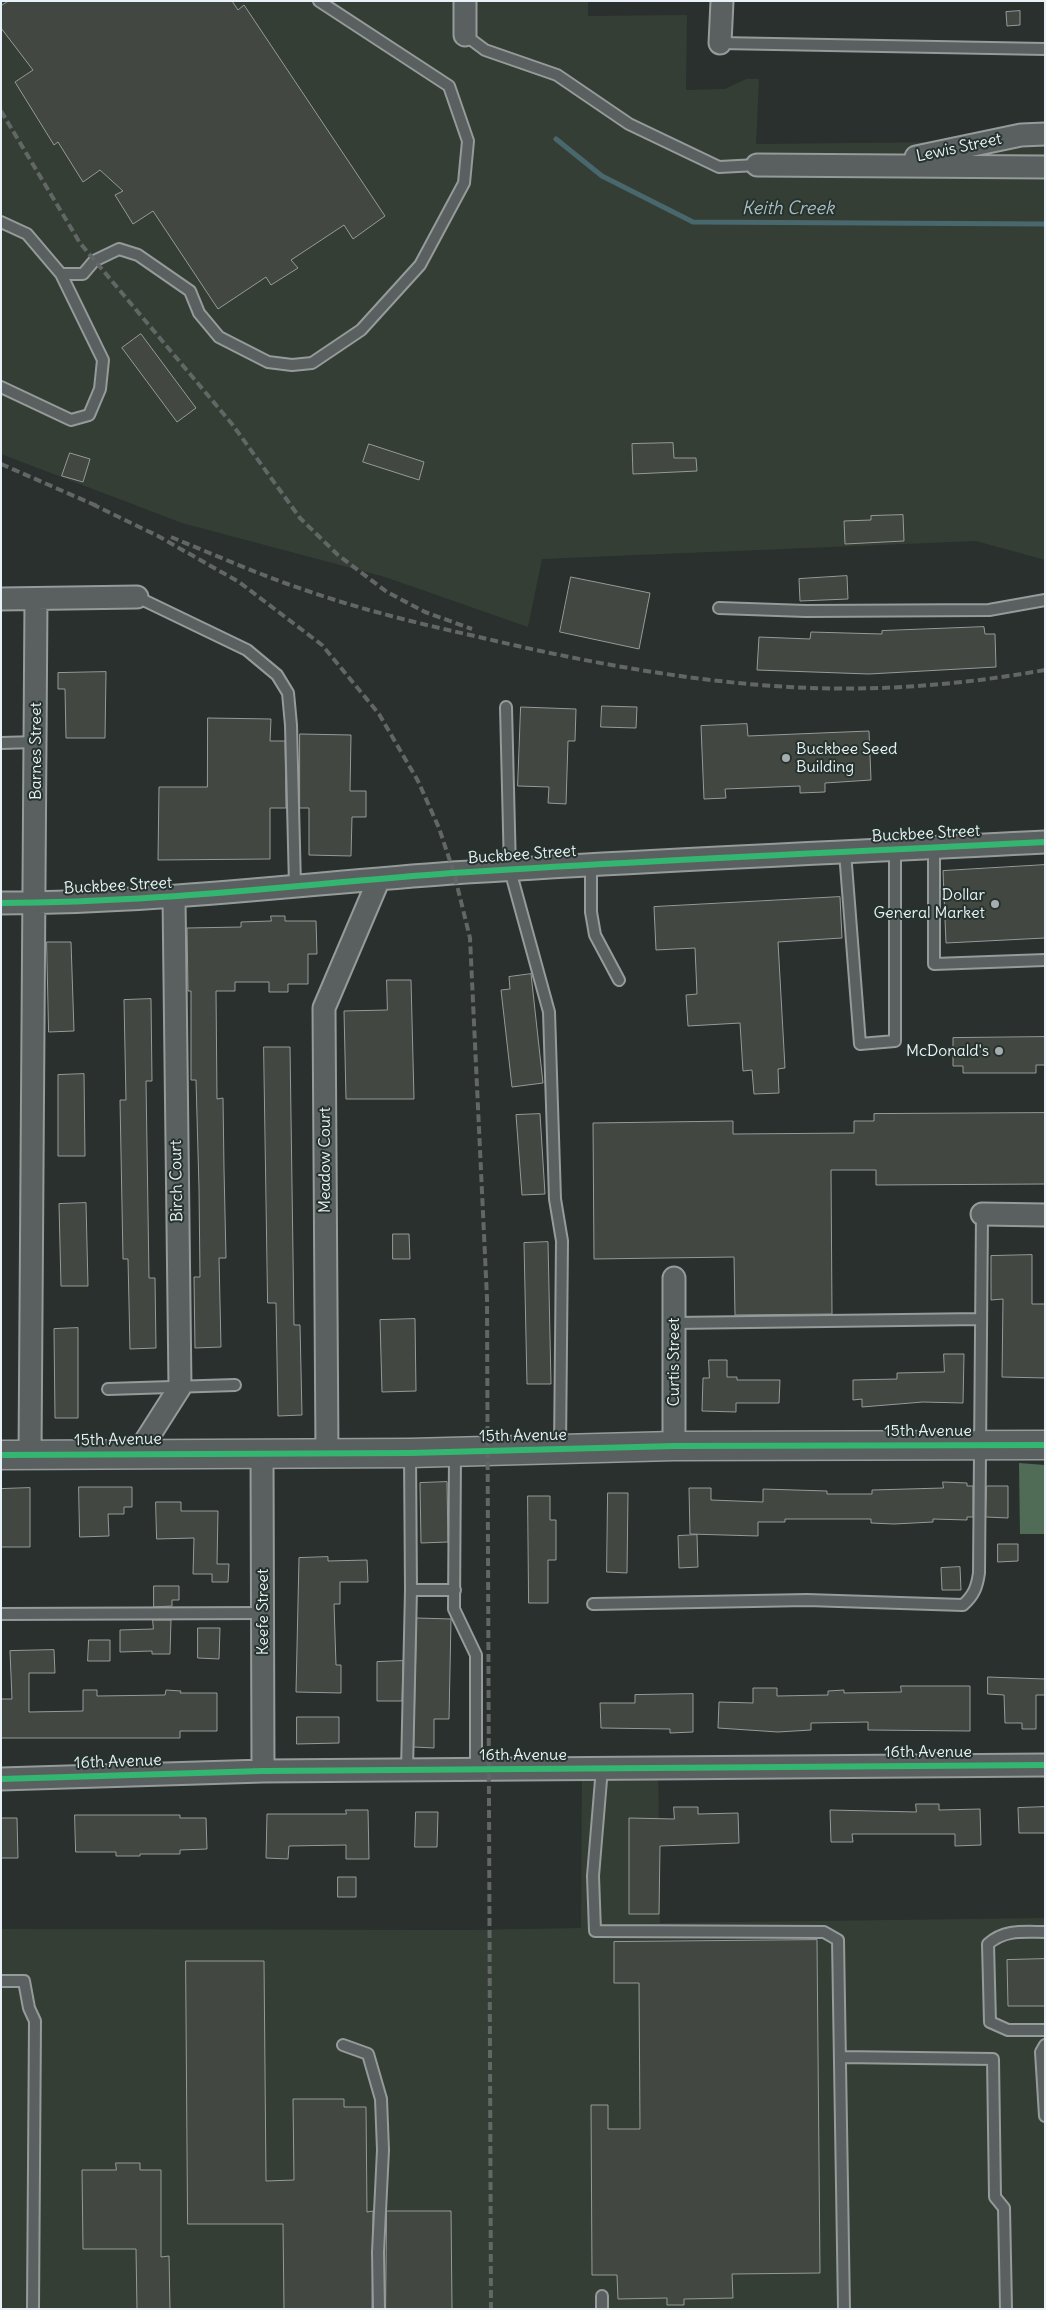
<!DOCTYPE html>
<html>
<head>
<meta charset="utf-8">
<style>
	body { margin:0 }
	#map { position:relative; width:1046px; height:2310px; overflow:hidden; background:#29302d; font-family:Delius,sans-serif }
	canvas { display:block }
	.frame { position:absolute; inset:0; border:2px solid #e8f1f8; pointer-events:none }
</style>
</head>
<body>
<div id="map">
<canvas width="1046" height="2310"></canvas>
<div class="frame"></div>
</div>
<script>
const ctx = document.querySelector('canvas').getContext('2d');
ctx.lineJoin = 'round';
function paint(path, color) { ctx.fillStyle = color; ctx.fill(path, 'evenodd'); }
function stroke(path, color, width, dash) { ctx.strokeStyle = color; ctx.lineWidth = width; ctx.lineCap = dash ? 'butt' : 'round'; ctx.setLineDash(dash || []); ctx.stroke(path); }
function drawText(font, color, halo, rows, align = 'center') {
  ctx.font = font + ' Delius,sans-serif'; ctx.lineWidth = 4; ctx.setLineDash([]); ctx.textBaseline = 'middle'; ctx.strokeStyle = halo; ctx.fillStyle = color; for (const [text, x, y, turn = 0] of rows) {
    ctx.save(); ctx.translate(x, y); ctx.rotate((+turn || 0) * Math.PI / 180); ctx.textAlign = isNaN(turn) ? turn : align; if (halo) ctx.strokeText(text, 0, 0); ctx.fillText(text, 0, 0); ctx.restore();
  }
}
const built = new Path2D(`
	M1 1H588V16L687 15 686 90 725 89 746 79H759L756 144 1045 141V560L976 541 542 559 528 627 385 577 182 523 1 454Z
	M582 1757H658L660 1923 1045 1918V2309H1V1929L468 1930 581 1928Z`);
const green = new Path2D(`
	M1019 1463 1045 1465V1534H1020Z`);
const stream = new Path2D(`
	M556 139 602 176 693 222 1045 224`);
const building = new Path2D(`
	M9 1H232L238 10 244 5 385 216 353 239 344 225 291 260 298 268 271 285 266 277 218 309 153 211 133 224 115 195 123 191 100 170 83 182 58 142 54 145 15 82 33 70 1 28V6Z
	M1020 11V25L1007 26 1006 12Z
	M141 334 196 408 177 422 122 348Z
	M673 443 674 458H696L697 471 633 474 632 444Z
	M369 444 424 462 419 480 363 462Z
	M70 453 90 459 83 482 62 476Z
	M903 515 904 541 845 544 844 521 871 520V516Z
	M847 576 848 599 800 601 799 579Z
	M571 577 650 593 639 649 560 632Z
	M984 627 985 634H995L996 667 869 674 757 670 759 637 810 639 811 632 882 634V631Z
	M106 672 105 738H66L65 689H58V673Z
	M602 706 637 707 636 728 601 727Z
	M521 707 576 709 575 741H568L566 804 548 803 549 787 518 786Z
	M208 718 271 719 270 741H285L286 808H270V859L158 860 159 787H207Z
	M747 724 748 736 869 731 871 780 825 783V792L800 793V786L725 789 726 798 704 799 701 726Z
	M300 734 351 735 350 791H366V817H352L351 856 309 855V808H300Z
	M1045 865V938L946 943 943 871Z
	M840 897 842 938 778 942 785 1068 778 1069 779 1093 754 1094 752 1070 743 1071 740 1023 688 1026 686 995 697 994 695 948 656 950 654 907Z
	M271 916H285V921H316L317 954H308V984H288V992H269V982H235V991H216L217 1099 223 1098 224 1169 226 1258H219L221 1347 195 1348 194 1277H200L199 1188 196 1080H191V991H188L187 928 241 927V922L271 921Z
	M47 942H71L74 1031 49 1032Z
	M531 974 543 1083 512 1087 501 990 510 989 509 977Z
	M387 980H411L414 1099H346L344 1011 387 1010Z
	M151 999 152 1081H146L149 1278H155L156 1348 130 1349 128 1259H123L120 1100H126L124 1000Z
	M1045 1037V1065H1036V1073H963V1066H953V1038Z
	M264 1047H290L294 1325H300L302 1415 278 1416 276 1303H268Z
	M84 1074 85 1156H58V1075Z
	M1045 1113V1184L876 1185V1170H831L832 1314 735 1315 734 1257 594 1259 593 1123 733 1121V1134L854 1133V1121H874V1114Z
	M540 1114 545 1194 522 1195 516 1115Z
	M86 1203 88 1286H61L59 1204Z
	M393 1234H409L410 1259H393Z
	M548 1242 551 1384H527L524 1243Z
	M1032 1255V1304H1045V1378L1002 1377 1003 1299 991 1300V1256Z
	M415 1319 416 1391 382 1392 380 1320Z
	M78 1328V1418H55L54 1329Z
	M944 1354H964L963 1403 923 1402 862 1407V1399L853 1400V1380L897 1379V1373L944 1372Z
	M709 1360H727V1377H737V1380H780L779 1403H736V1412L702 1411 703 1378H709Z
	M447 1482 448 1542 421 1543 420 1483Z
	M943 1482 967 1483V1486H973V1517H967V1520L933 1519V1522L894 1524 871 1523V1519H785V1522H758V1536L690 1534 689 1488H711V1500L763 1502V1489L827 1491V1494H872V1490L943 1488Z
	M987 1486H1008V1518L986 1517Z
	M79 1487H132V1507H124V1514H108L109 1536 80 1537Z
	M30 1488V1547H1V1489Z
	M608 1493H628L627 1573 607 1572Z
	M528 1496H550V1520H556V1560H548V1603H529Z
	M156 1502H181V1511H218L217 1564H229L228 1582H212V1574H193L194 1538 157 1539Z
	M697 1535 698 1567 679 1568 678 1536Z
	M998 1544H1018V1561L998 1562Z
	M328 1557V1561L367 1560 368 1582H340V1604H334L336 1665H341V1693L296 1692 299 1558Z
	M960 1567 961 1590H942L941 1568Z
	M154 1586H179V1600H172V1606L154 1607Z
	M417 1618 451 1619 449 1719H434V1748L414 1747Z
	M153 1620H171L170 1654H152V1651L120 1652V1630L153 1629Z
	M198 1628H220L219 1659 198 1658Z
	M89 1640H110V1661H88Z
	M54 1650 55 1673H29V1712L83 1711V1690H97V1696L165 1695 166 1690 181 1691 180 1693H217V1731H180V1738H1V1699H12L10 1651Z
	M403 1661 402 1701H377V1662Z
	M988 1677 1045 1679V1695H1036V1729H1022V1723H1005L1004 1695 988 1694Z
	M901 1686H970V1731L868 1730V1722L811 1723V1730L778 1732 718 1728 719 1702 753 1703V1688H777V1696L828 1695V1691L844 1690V1693L901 1692Z
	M693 1694V1732L670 1733V1729L601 1728 600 1703H635V1695Z
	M297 1717H339V1743L297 1744Z
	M916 1804H939V1810L980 1809 981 1845 955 1846V1834H852L853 1842H831L830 1810 916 1812Z
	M674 1807H698V1814L738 1813 739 1843 660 1846 659 1914H629V1818L674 1819Z
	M1045 1807V1833H1019L1018 1808Z
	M346 1810H368L369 1859H346V1845L289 1846 288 1859 266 1858 267 1814H346Z
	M416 1812H438L437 1847H415Z
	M75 1815H180V1818H206L207 1849 180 1850V1854H140V1856H116V1852H76Z
	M1 1818H17L18 1858H1Z
	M338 1877H356V1897H338Z
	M817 1940 820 2273 732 2274 733 2298 684 2299V2305H667V2298L618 2299 617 2275H592L591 2105H608V2129H640L639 1983H614V1942Z
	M1045 1959V2006H1008L1007 1960Z
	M186 1961H264L266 2181 294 2180 293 2099H344V2107H366L367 2212 373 2211 372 2309H284L283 2224H188Z
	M116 2163H140V2170H161V2257L169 2256 170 2309H137L136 2249H83L82 2170H116Z
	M387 2211H451L452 2309H386Z`);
const lane = new Path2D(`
	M465 35 485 50 557 75 629 124 719 167 757 165
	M720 43 1045 49
	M1 222 27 234 61 274H83L94 261 119 249 138 255 190 291 199 313 219 337 268 362 292 365 312 363 361 330 420 265 464 183 468 141 449 86 319 1
	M1 387 71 420 89 415 100 389 103 360 61 274
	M137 597 247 650 277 675 288 693 291 725 295 886
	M719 608 806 611 989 610 1045 600
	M506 707 510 870 549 1012 555 1199 562 1241 560 1449
	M1 743 36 742
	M934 848V964L1045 960
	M845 852 860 1044 895 1041V849
	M591 865V912L595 935 619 980
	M674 1323 980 1319
	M108 1389 235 1385
	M455 1453 454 1609 476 1655V1769
	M411 1590H455
	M593 1604 807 1600 963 1605C974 1595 977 1587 979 1573L982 1214
	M1 1614 263 1613
	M602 1768 593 1876 595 1931 824 1932 838 1940 844 2309
	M407 1770 411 1590 410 1454
	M1045 1932C1024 1932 1005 1929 988 1944L990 2022 1008 2030H1045
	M1 1981H24L29 2008 35 2021 33 2309
	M343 2045 368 2054 381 2099 383 2150 378 2252 379 2309
	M1045 2045 1041 2052 1045 2116
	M841 2057 993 2059 995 2197 1004 2208 1006 2309
	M602 2296V2309`);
const street = new Path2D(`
	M465 35V1
	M720 43 722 1
	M916 157 1021 135 1045 134
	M757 165 1045 167
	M1 599 137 597
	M1 903C152 903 302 884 452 873 649 860 847 852 1045 842
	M982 1214 1045 1215
	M674 1278V1446
	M138 1453 180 1387 174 897
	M262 1453 263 1771
	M327 1453 324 1008 379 879
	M30 1455 36 599
	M1 1779 263 1771 1045 1765`);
const secondary = new Path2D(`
	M1 1455 410 1453 674 1446 1045 1445`);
const rail = new Path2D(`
	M1 111 80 243 232 424 300 518 338 555 387 592 425 612 472 629
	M1 464 97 506
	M92 504 158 536 239 582 322 645 379 714 418 781 439 828 454 873 470 938 487 1298 491 2309
	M171 537C215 555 260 575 305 590 362 610 421 624 479 637 580 661 685 681 789 687 874 692 961 685 1045 670`);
const cycleway = new Path2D(`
	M1 903C152 903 302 884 452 873 649 860 847 852 1045 842
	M1 1455 410 1453 674 1446 1045 1445
	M1 1779 263 1771 1045 1765`);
const markers = [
	[786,758,5,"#a5adb1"],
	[995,904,5,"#a5adb1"],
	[999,1051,5,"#a5adb1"]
];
const streetNames = [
	["Lewis Street",959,148,-12],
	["Barnes Street",36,751,-90],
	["Buckbee Street",926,834,-3],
	["Buckbee Street",522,855,-4],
	["Buckbee Street",118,886,-3],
	["Meadow Court",325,1160,-90],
	["Birch Court",177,1181,-91],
	["Curtis Street",674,1362,-90],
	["15th Avenue",928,1431],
	["15th Avenue",523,1436,-1],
	["15th Avenue",118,1440,-1],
	["Keefe Street",263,1612,-90],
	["16th Avenue",928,1752],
	["16th Avenue",523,1755],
	["16th Avenue",118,1762,-2]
];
const poiNames = [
	["Buckbee Seed",796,749,"left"],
	["Building",796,767,"left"],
	["Dollar",985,895],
	["General Market",985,913],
	["McDonald's",989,1051]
];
const waterNames = [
	["Keith Creek",788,209]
];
paint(built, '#353e35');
paint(green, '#506c57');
stroke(stream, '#49686d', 5);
paint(building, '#434741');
stroke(building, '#959a9a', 1);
stroke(lane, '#959a9a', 14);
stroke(street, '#959a9a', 25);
stroke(secondary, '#959a9a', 31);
stroke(lane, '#5a6060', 10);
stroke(street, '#5a6060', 21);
stroke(secondary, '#5a6060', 28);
stroke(rail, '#626665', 4, [8, 4]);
stroke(cycleway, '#33b770', 6);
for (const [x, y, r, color] of markers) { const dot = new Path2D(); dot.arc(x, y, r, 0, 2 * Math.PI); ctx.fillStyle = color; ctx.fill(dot); stroke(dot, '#26332d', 2); }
drawText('16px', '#e8f1f8', '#26332d', streetNames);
drawText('16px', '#e8f1f8', '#26332d', poiNames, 'right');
drawText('italic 18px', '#aabcc3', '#26332d', waterNames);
</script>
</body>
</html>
